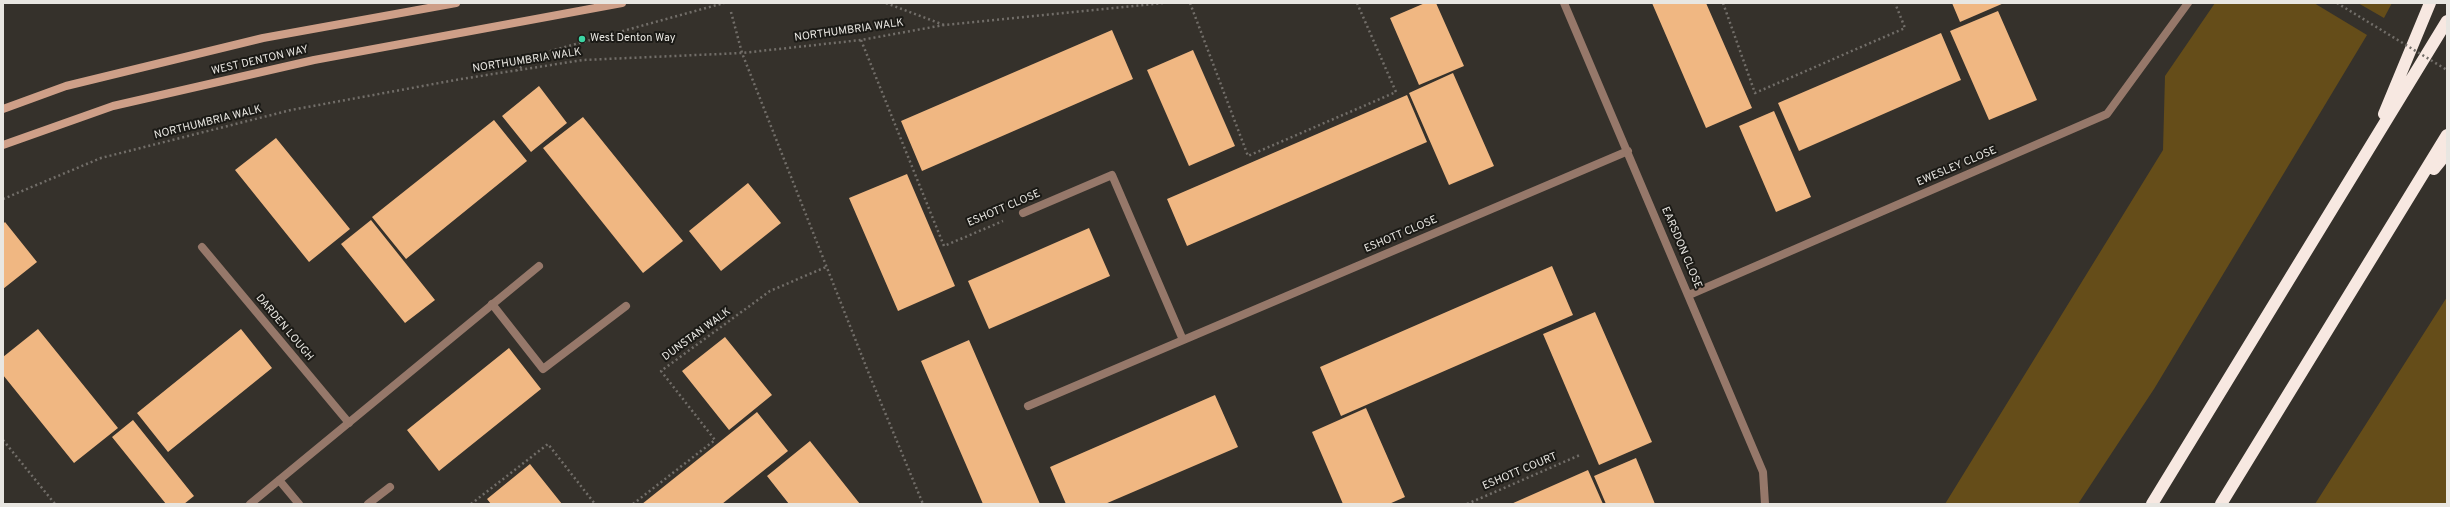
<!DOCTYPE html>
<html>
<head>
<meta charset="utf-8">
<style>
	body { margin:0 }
	#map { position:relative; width:2450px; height:507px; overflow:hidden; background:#35312b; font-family:Overpass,sans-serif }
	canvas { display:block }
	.frame { position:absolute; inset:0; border:4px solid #e8e6e1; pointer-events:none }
</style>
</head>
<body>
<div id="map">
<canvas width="2450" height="507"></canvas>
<div class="frame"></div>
</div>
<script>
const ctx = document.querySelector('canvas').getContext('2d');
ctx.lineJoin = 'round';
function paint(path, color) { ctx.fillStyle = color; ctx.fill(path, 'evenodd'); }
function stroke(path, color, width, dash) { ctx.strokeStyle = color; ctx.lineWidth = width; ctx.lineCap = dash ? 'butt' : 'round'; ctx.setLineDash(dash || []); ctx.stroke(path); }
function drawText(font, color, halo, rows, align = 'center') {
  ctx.font = font + ' Overpass,sans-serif'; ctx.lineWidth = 4; ctx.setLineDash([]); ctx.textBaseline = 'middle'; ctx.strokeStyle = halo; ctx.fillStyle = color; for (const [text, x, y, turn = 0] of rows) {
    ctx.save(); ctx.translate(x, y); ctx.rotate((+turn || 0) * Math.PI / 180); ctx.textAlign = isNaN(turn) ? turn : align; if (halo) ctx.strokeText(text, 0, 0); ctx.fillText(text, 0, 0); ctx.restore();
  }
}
const green = new Path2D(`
	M2215 3H2314L2367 35 2154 389 2078 504H1945L2163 150 2165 76Z
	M2358 3H2392L2384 18Z
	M2447 297V504H2315Z`);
const building = new Path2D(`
	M1425 3H1436L1464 66 1419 85 1390 18Z
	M1652 3H1706L1752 108 1706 128Z
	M1952 3H2004L1960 22Z
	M1998 11 2037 100 1989 120 1950 31Z
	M1112 30 1133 79 922 171 901 121Z
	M1941 33 1961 80 1799 151 1778 103Z
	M1193 50 1235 146 1189 166 1147 70Z
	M1453 73 1494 166 1449 185 1409 93Z
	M539 86 567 123 531 152 502 116Z
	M1407 95 1427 142 1187 246 1167 199Z
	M1774 111 1811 197 1776 212 1739 126Z
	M583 117 683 241 643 273 543 148Z
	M494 120 527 161 406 259 372 217Z
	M276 138 350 229 309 262 235 170Z
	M907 174 955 286 898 311 849 198Z
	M748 183 781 223 721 271 689 231Z
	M371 220 435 300 405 323 341 244Z
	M5 222 37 262 3 289V224Z
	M1089 228 1110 276 989 329 968 281Z
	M1552 266 1573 315 1341 416 1320 367Z
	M1595 312 1652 442 1599 465 1543 334Z
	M38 329 118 428 74 463 3 375V357Z
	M241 329 272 368 168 452 137 413Z
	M725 337 772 395 729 430 682 371Z
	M969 340 1040 504H983L921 361Z
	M509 348 541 389 439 471 407 430Z
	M1215 395 1238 447 1105 504H1066L1050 467Z
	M1366 408 1405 497 1389 504H1343L1312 432Z
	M757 412 788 451 722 504H642Z
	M133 420 194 496 184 504H166L112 437Z
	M810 441 860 504H789L767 476Z
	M1636 458 1655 504H1606L1594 476Z
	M530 464 562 504H491L487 499Z
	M1588 470 1603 504H1511Z`);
const path = new Path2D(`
	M886 3 944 25
	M1190 3 1248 156 1396 92 1357 3
	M1723 3 1755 93 1905 28 1895 3
	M731 12 742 53 869 374 923 504
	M861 40 944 246 1003 221
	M516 71 536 55 724 3
	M3 199 101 158 291 110 461 79 583 60 742 53 861 40 944 25 1163 3
	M3 440 55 504
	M471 504 548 444 595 504
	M633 504 715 440 661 371 770 291 826 267
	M1467 504 1580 455`);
const lane = new Path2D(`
	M492 304 543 369 626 306`);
const street = new Path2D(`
	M1564 3 1763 472 1765 504
	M1023 213 1112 175 1183 340
	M202 247 349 423
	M1689 295 2107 114 2188 3
	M1028 406 1628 151
	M279 480 299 504
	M250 504 539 266
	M368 504 390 487`);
const secondary = new Path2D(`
	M3 109 66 86 263 38 456 3
	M3 145 113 106 314 60 622 3`);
const highway = new Path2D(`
	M2384 114 2430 3
	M2434 169 2447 153
	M2152 504 2447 21
	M2221 504 2447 135`);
const pathBridge = new Path2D(`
	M2337 3 2447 70`);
const markers = [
	[582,39,4,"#3cd4a3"]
];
const streetNames = [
	["NORTHUMBRIA WALK",849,31,-8],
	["WEST DENTON WAY",260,61,-13],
	["NORTHUMBRIA WALK",527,61,-9],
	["NORTHUMBRIA WALK",208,123,-14],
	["EWESLEY CLOSE",1957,167,-23],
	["ESHOTT CLOSE",1004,209,-23],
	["ESHOTT CLOSE",1401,235,-23],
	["EARSDON CLOSE",1681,248,67],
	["DARDEN LOUGH",284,328,50],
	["DUNSTAN WALK",697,335,-36],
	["ESHOTT COURT",1520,472,-23]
];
const poiNames = [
	["West Denton Way",590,39]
];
paint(green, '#654d19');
paint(building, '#f0b782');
stroke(path, '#726e69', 2.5, [2, 3]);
stroke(lane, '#96786a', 8);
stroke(street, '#96786a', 8);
stroke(secondary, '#ce9f88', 8);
stroke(highway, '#f7e8e1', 12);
stroke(pathBridge, '#726e69', 2.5, [2, 3]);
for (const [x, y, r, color] of markers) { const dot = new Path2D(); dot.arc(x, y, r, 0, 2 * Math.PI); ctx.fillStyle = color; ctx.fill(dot); stroke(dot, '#1b1a16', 1.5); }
drawText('11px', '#e8e6e1', '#1b1a16', streetNames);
drawText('11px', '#e8e6e1', '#1b1a16', poiNames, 'left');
</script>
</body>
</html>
